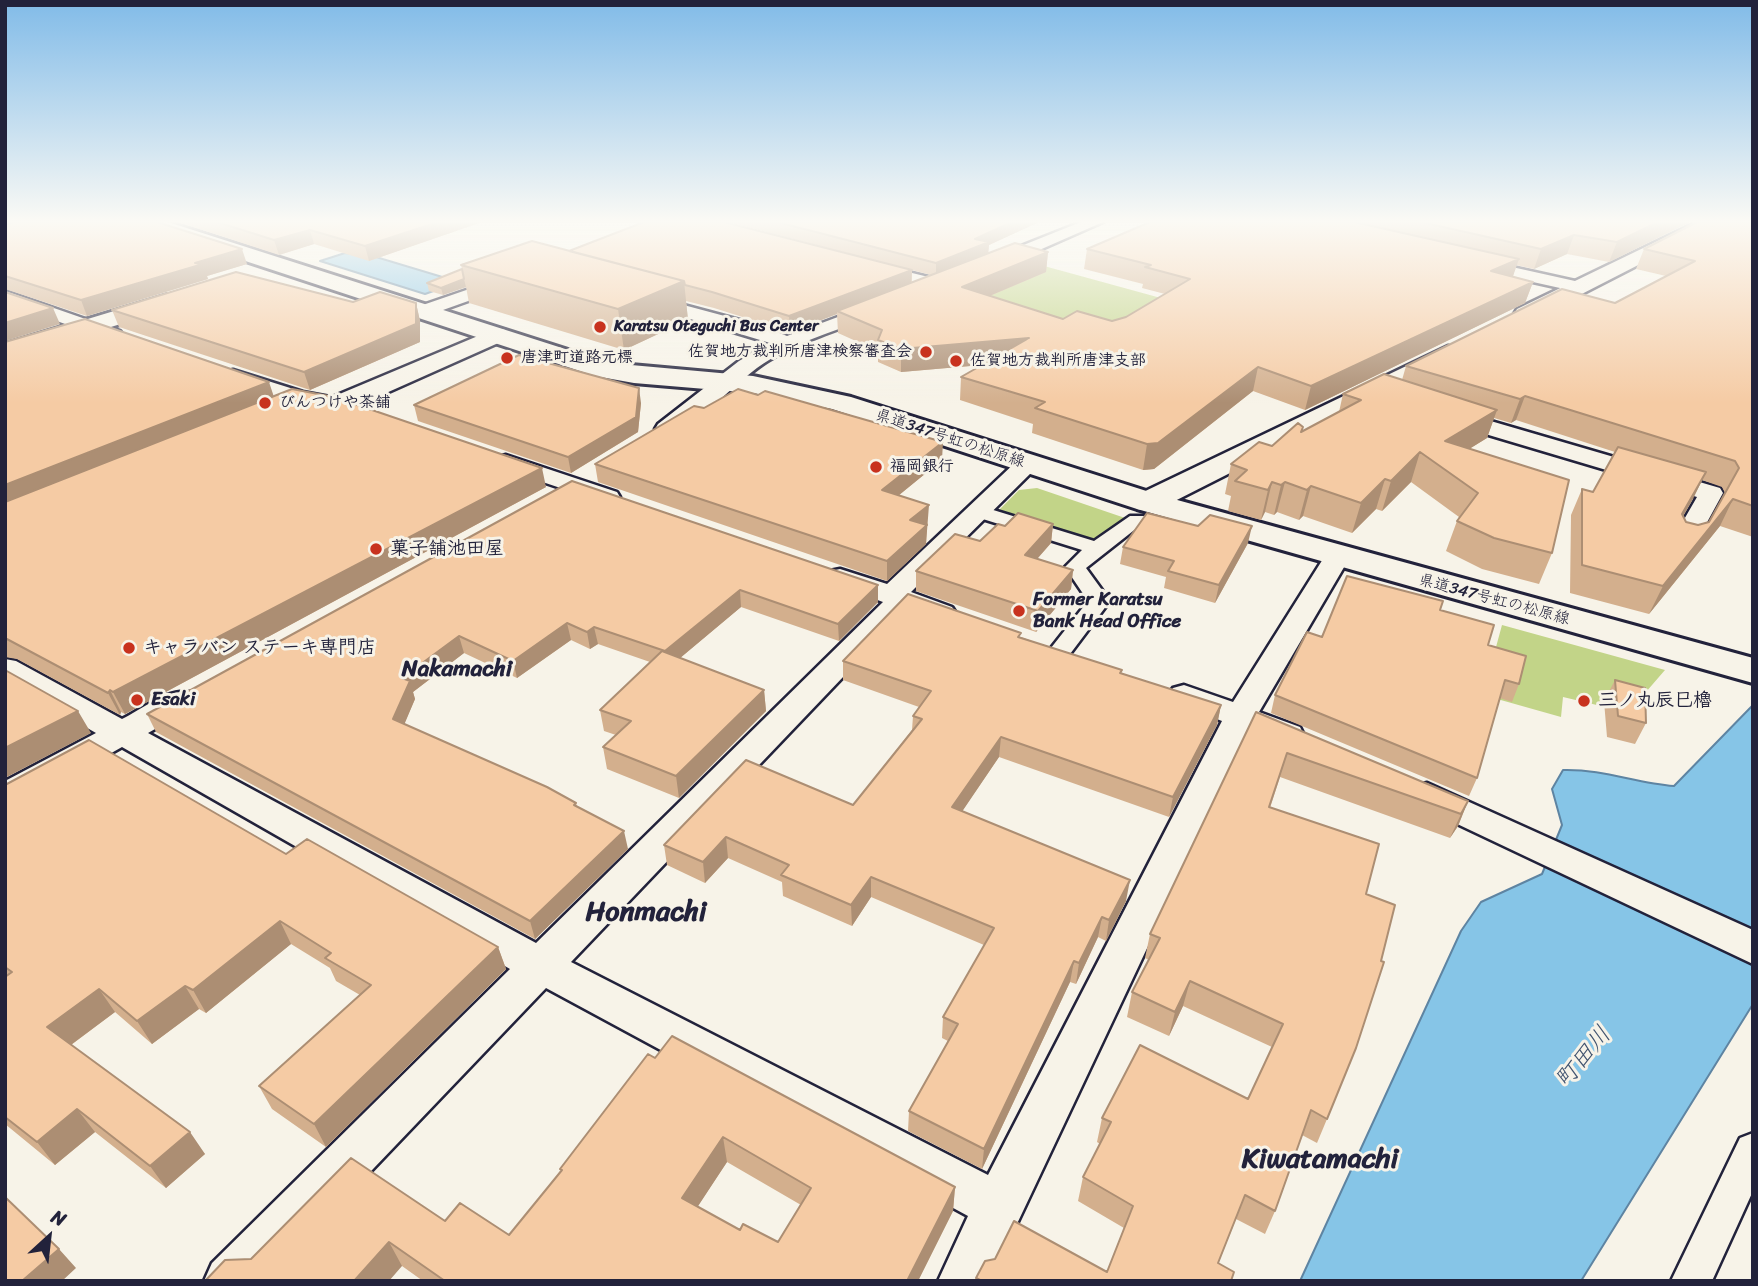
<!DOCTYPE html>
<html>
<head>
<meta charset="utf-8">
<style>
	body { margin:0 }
	#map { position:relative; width:1758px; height:1286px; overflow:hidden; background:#f7f3e8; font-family:Sriracha,sans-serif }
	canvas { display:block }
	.frame { position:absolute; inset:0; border:7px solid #22223b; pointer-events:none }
	.north { position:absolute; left:14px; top:1202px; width:70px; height:70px; -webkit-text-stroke:5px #f7f3e8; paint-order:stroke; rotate:27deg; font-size:19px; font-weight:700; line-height:28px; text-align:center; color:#22223b }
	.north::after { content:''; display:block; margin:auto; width:24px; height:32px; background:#22223b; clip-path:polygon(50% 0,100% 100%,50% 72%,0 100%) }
</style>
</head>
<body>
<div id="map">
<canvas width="1758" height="1286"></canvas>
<div class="frame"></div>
<div class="north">N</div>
</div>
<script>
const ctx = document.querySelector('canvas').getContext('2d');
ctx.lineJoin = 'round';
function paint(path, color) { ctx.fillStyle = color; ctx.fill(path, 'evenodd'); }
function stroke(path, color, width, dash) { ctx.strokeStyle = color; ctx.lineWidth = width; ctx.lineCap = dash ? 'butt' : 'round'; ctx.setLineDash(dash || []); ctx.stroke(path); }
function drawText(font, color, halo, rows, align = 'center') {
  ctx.font = font + ' Sriracha,"Klee One",sans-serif'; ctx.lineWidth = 6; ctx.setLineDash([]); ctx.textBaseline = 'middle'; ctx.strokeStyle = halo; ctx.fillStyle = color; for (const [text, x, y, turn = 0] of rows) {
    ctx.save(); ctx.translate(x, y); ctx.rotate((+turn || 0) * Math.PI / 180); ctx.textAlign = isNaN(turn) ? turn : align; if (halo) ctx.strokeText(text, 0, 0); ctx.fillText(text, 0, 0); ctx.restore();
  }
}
const green = new Path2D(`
	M1026 261 1179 303 1115 341 965 287Z
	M1037 488 1128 519 1095 541 997 512 1019 490Z
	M1502 625 1665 670 1633 707 1602 699 1601 706 1563 697 1561 717 1483 695Z`);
const water = new Path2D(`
	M345 253 376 257 459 282 425 294 320 261Z
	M1753 705V1004L1581 1281H1300L1461 931 1481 902 1542 874 1562 825 1552 789 1563 770C1604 769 1635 783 1674 786Z`);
const pedestrian = new Path2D(`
	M977 505 1094 541 1130 516H1144L1147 520 1086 568 1110 601 1067 658H1051L1047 653 1088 601 1065 567 1082 550 970 515 967 511Z
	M1753 1133V1191L1712 1281H1671L1740 1138Z`);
const minor = new Path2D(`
	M1081 222H1103L1003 266 997 267 989 262 991 258Z
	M1476 259 1584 283 1587 287 1578 292 1470 268 1468 264Z
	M871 263 945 281 948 285 939 290 865 272 863 268Z
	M507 276 513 277 516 281 513 285 429 315H417L414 311 417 307Z
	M5 291 120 331 123 335 120 339H106L5 302Z
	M650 296 762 326 787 336 870 305H882L885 309 882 313C844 328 804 339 769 360 738 378 697 428 666 436L658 434 655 429 658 424 739 361 770 343 644 305 641 301Z
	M233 370 303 392 330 397 333 402 330 407C303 413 252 389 226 380L223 376 226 372Z
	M1453 410 1720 488 1723 493 1693 548 1684 550 1675 548 1671 542 1697 497 1445 422 1442 417 1445 412Z
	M506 455 617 492 620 497 617 502 608 504 498 467 494 462 498 457Z
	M1027 457 1035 459 1039 464 1035 469 911 592 952 607 956 613 952 619 942 622 907 610 571 962 988 1175 1222 721 1173 702 1168 695 1173 688 1184 685 1233 702 1328 551 1337 549 1346 551 1350 557 1259 712 1300 727 1304 735 1300 743 1288 746 1249 732 990 1281H938L968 1216 546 988 266 1281H204L212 1263 510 969 122 747 17 806 5 809V781L96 733 5 681V659L16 661 122 719C144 708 170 686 194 693L199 700 194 707 148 733 536 943 883 602 830 583 826 577 830 571 840 569 887 584 1019 459Z
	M1427 783 1753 930V964L1415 804 1409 795 1415 786Z`);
const tertiary = new Path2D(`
	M1697 222H1722L1533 319H1517L1514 314 1517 309Z
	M497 328 505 330 509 335 505 340 348 410 339 412 330 410 326 404 330 398Z
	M1448 346 1457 348 1460 353 1457 358 1159 509 1148 511 1137 509 1133 502 1137 495Z`);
const secondary = new Path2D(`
	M136 222H168L609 363 753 376 851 397 1159 495 1753 658V683L1137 509 832 409 753 393 634 383 595 376 139 226Z
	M167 295 175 297 179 302 175 307 5 360V344Z`);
const wall = new Path2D(`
	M5 222 247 264 207 276 208 279 87 316 5 289Z
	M178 222H482L369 261 314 244 279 255Z
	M728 222H1039L989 245 988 253 1048 252 1046 272 990 296 1063 319 1112 321 1126 317 1165 294 1142 288 1143 284 1084 269 1087 249 1150 222H1690L1609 262 1567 254 1534 269 1516 265 1513 276 1533 282 1525 303 1305 410 1253 391 1154 469 1143 470 1032 433 1033 424 960 400 961 377 982 365 901 372 878 362V351L838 333 837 314 790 332 714 308 686 301 688 320 624 350 469 303 466 287 443 295 429 291 427 283 462 269 461 265 569 251 912 270V283L931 275Z
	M1753 222V537L1720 526 1649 614 1570 593 1571 515 1582 489 1593 492 1615 452 1516 420 1511 423 1494 418 1487 438 1469 449 1552 553 1539 584 1482 569 1446 551 1457 521 1459 517 1411 482 1382 511 1376 509 1352 533 1303 516 1299 520 1277 512 1274 515 1265 512 1261 520 1228 511 1231 496 1225 494 1231 464 1272 446 1339 412 1343 394 1402 380 1406 366 1615 303 1666 276 1636 269 1644 249ZM1702 480 1722 487 1725 493 1709 522 1698 525 1686 522 1683 516Z
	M353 302 416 303 420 321V342L310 390 119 327 112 310Z
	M5 342 273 396 546 487 125 714 121 712 120 715 17 659 5 657Z
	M641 403 638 432 571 473 418 421 414 405Z
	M704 408 942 460 899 495 928 524 927 525 926 544 887 581 598 482 595 464Z
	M572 481 878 602 839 641 741 607 680 658 764 690 766 711 679 798 607 769 603 747 616 735 604 731 600 710 650 662 598 644 590 649 571 640 517 678 464 653 413 692 415 699 404 724 576 803 577 807 628 849 535 939 156 732 147 714Z
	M1053 524 1051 543 1037 559 1073 570 1071 589 1036 632 916 591V571L980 541 1005 526Z
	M1198 526 1248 543 1215 603 1164 588 1166 577 1120 564 1123 547Z
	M1440 610 1488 645 1519 684 1512 702 1500 698 1477 778 1469 796 1271 713 1275 695Z
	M1021 637 1122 674 1221 705 1217 725 1169 817 999 757 962 811 1126 901 1106 941 1098 937 1076 984 1070 982 982 1169 908 1131 909 1111 948 1041 942 1038 943 1017 984 945 871 897 852 926 783 896 782 882 728 858 705 883 667 865 664 845 853 805 912 730 913 716 919 707 843 680V661Z
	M1615 680 1646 723 1635 744 1607 737 1604 701Z
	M1256 712 1468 801 1458 826 1450 838 1280 777 1270 808 1366 894 1327 1119 1317 1143 1302 1135 1275 1211 1265 1234 1236 1219 1218 1264 1231 1281H976V1278L1107 1272 1124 1228 1078 1201 1083 1177 1100 1144 1097 1142 1102 1118 1248 1099 1272 1047 1183 1006 1169 1036 1127 1017 1132 992 1149 960 1145 958 1150 934Z
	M5 785 286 854 498 947 506 969 326 1147 272 1109 259 1086 360 995 336 981 330 968 291 944 206 1013 199 1009 152 1044 115 1012 71 1045 205 1154 166 1188 95 1132 55 1165 5 1124Z
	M648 1054 955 1187 953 1211 918 1281H423L402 1266 251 1259 445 1221 509 1235 561 1172 560 1169ZM727 1162 801 1205 778 1242 740 1230 697 1207Z`);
const shadedWall = new Path2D(`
	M438 222H482L369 261 365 246Z
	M1012 222H1039L989 245 988 256 936 276V263L975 239Z
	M1658 222H1690L1609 262 1617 242Z
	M310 230 314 244 279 255 274 240Z
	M1574 235 1567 254 1534 269 1541 249Z
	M242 249 247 264 207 276 208 279 87 316 81 300 195 263Z
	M1048 252 1046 272 961 308 962 287Z
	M1519 259 1512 279 1491 271Z
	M912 270 911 285 837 311V314L790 332 789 316Z
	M464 279 466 287 443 295 441 288Z
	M684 281 688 320 624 350 618 309Z
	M1533 282 1525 303 1305 410 1311 386Z
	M416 303 420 321V342L310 390 304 372Z
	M53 308 60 324 5 341V323Z
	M1029 338 1028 361 901 372V349Z
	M1258 367 1253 391 1154 469 1143 470 1147 444Z
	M269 382 275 400 5 508V485Z
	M639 388 641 403 638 432 571 473 568 457Z
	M1525 396 1516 420 1511 423 1520 399Z
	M1497 410 1487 438 1440 467 1445 441Z
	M943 442 942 460 882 509V490Z
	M1420 452 1411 482 1382 511 1391 481Z
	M542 468 546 487 125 714 113 692Z
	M1706 472 1693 499 1669 541 1682 514Z
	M1385 479 1376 509 1352 533 1361 503Z
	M1272 482 1265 512 1261 520 1268 490Z
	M1285 482 1277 512 1274 515 1281 485Z
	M1311 486 1303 516 1299 520 1307 490Z
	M1733 499 1720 526 1649 614 1663 586Z
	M929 505 926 544 887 581V561L910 520Z
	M1053 524 1051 543 1023 575 1025 555Z
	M1252 526 1248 543 1215 603 1219 585Z
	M1073 570 1071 589 1036 632 1038 611Z
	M878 585V602L839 641 838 624Z
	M740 590 741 607 667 669 665 651Z
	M567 623 571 640 517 678 513 661Z
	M594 627 598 644 590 649 587 632Z
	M459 636 464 653 413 692 415 699 399 737 393 719 402 678Z
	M110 690 121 712 120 715 108 693Z
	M764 690 766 711 679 798 676 776Z
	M1221 705 1217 725 1169 817 1173 797Z
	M78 711 91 733 5 778V748Z
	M1001 737 999 757 951 828 952 807Z
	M1468 801 1458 826 1450 838 1461 814Z
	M624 831 628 849 535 939 530 921Z
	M726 837 728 858 705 883 703 862Z
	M871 877V897L852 926 851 905Z
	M1130 880 1126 901 1106 941 1109 920Z
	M1102 917 1098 937 1076 984 1079 963Z
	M280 921 291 944 206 1013 193 990Z
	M498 947 506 969 326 1147 314 1124Z
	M1074 961 1070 982 982 1169 984 1149Z
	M1190 981 1183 1006 1169 1036 1175 1012Z
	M185 986 199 1009 152 1044 137 1021Z
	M99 989 115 1012 64 1050 47 1027Z
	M77 1109 95 1132 55 1165 37 1142Z
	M190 1132 205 1154 166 1188 150 1166Z
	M723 1137 727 1162 687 1223 682 1198Z
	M955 1187 953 1211 918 1281H907Z
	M389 1242 402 1266 389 1281H354Z
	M59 1249 76 1268 62 1281H22Z`);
const building = new Path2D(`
	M13 222H157L242 249 195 263 203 264 81 300 5 276V225Z
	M217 222H438L365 246 310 230 274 240Z
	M644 222H724L912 270 789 316 712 292 685 285 684 281 569 251Z
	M777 222H1012L975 239 989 242 936 263Z
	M1150 222H1354L1519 259 1491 271 1533 282 1311 386 1258 367 1158 443 1147 444 1035 408 1045 402 961 377 1029 338 901 349 878 340 882 330 837 311 1015 243 1048 252 962 287 1063 319 1077 311 1112 321 1126 317 1190 279 1145 267 1151 265 1087 249Z
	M1421 222H1658L1617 242 1574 235 1541 249Z
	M1697 222H1753V506L1733 499 1663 586 1582 565V489L1593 492 1618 447 1706 472 1682 514 1686 522 1698 525 1709 522 1739 468 1735 461 1525 396 1520 399 1406 366 1562 289 1615 303 1695 261 1644 249Z
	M532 241 684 281 618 309 461 265Z
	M462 269 464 279 441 288 427 283Z
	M236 272 353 302 380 292 416 303V324L304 372 112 310Z
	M5 292 53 308 5 323Z
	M85 319 269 382 5 485V342Z
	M519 355 639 388 636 417 568 457 414 405Z
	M1384 374 1497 410 1445 441 1569 480 1552 553 1494 538 1457 521 1478 493 1420 452 1391 481 1385 479 1361 503 1311 486 1307 490 1285 482 1281 485 1272 482 1268 490 1235 481 1247 470 1231 464 1259 442 1272 446 1298 423 1303 427 1301 432 1361 400 1343 394Z
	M292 389 334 397 542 468 113 692 110 690 108 693 5 638V502Z
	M738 389 758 395 765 391 943 442 882 490 929 505 910 520 927 525 887 561 595 464 694 406 704 408Z
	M572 481 878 585 838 624 740 590 665 651 594 627 587 632 567 623 513 661 459 636 402 678 410 681 393 719 547 787 576 803 574 805 624 831 530 921 147 714Z
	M1018 513 1053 524 1025 555 1073 570 1038 611 916 571 955 534 980 541 998 524 1005 526Z
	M1147 513 1198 526 1210 515 1252 526 1219 585 1168 571 1174 561 1123 547Z
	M1347 576 1443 601 1440 610 1494 625 1488 645 1526 656 1519 684 1505 680 1477 778 1275 695 1307 632 1322 637Z
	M908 594 1021 633 1018 637 1122 670 1120 673 1221 705 1173 797 1001 737 952 807 1130 880 1109 920 1102 917 1079 963 1074 961 984 1149 909 1111 958 1024 943 1017 994 928 871 877 851 905 781 875 789 865 726 837 703 862 664 845 746 760 853 805 922 719 913 716 931 691 843 661Z
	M662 651 764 690 676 776 603 747 631 721 600 710Z
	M5 670 78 711 5 748Z
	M1615 680 1645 688 1646 723 1618 716Z
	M1256 712 1468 801 1461 814 1287 753 1269 807 1379 844 1366 894 1395 905 1381 961 1384 962 1356 1048 1327 1119 1311 1110 1275 1211 1245 1195 1218 1263 1234 1272 1231 1281H982L976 1278 985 1261 995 1259 1014 1221 1107 1272 1133 1206 1083 1177 1111 1122 1102 1118 1140 1045 1248 1099 1283 1024 1190 981 1175 1012 1132 992 1160 938 1150 934Z
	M89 740 286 854 307 839 498 947 314 1124 259 1086 371 985 325 958 331 953 280 921 193 990 185 986 137 1021 99 989 47 1027 190 1132 150 1166 77 1109 37 1142 5 1117V977L12 972 5 967V785Z
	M672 1036 955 1187 907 1281H445L389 1242 354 1281H205L225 1260 251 1259 351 1158 445 1221 460 1203 509 1235 562 1170 560 1169 648 1054 655 1058ZM723 1137 811 1188 778 1242 743 1224 740 1230 682 1198Z
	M5 1197 59 1249 22 1281H5Z`);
const markers = [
	[600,327,7,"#c8321e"],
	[926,352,7,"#c8321e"],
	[507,358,7,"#c8321e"],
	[956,361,7,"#c8321e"],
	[265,403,7,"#c8321e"],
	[876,467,7,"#c8321e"],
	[376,549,7,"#c8321e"],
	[1019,611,7,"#c8321e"],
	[129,648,7,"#c8321e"],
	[137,700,7,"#c8321e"],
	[1584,701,7,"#c8321e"]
];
const farPoinames = [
	["Karatsu Oteguchi Bus Center",614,327],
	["佐賀地方裁判所唐津検察審査会",912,352,"right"],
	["唐津町道路元標",521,358],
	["佐賀地方裁判所唐津支部",970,361],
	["びんつけや茶舗",279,403],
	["福岡銀行",890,467]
];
const farStreetnames = [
	["県道347号虹の松原線",950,439,18],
	["県道347号虹の松原線",1494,600,15]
];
const poiNames = [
	["菓子舗池田屋",390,549],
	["Former Karatsu",1033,600],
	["Bank Head Office",1033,622],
	["キャラバン ステーキ専門店",143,648],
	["Esaki",151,700],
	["三ノ丸辰巳櫓",1598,701]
];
const quarterNames = [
	["Nakamachi",457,670]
];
const nearWaternames = [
	["町田川",1584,1058,-50]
];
const nearQuarternames = [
	["Honmachi",646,913],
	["Kiwatamachi",1320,1160]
];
paint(green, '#c2d488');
paint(water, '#86c5e7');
stroke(water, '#5e84a2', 2);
stroke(pedestrian, '#22223b', 5);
stroke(minor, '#22223b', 5);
stroke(tertiary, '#22223b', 5);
stroke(secondary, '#22223b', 6);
paint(pedestrian, '#f7f3e8');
paint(minor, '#f7f3e8');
paint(tertiary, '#f7f3e8');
paint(secondary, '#f7f3e8');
paint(wall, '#d3af8d');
paint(shadedWall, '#ac8e73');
paint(building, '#f5cba4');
stroke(building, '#ac8e73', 2);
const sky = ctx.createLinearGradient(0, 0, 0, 403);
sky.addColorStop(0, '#81bbe8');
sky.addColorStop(0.55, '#fbfaf5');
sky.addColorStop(1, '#fbfaf500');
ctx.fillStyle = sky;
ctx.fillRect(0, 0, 1758, 403);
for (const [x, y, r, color] of markers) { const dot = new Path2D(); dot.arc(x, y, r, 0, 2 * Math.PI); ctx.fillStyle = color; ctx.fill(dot); stroke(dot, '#f7f3e8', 2.5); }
drawText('bold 16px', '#22223b', '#f7f3e8', farPoinames, 'left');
drawText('16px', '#22223b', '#f7f3e8', farStreetnames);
drawText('bold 19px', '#22223b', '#f7f3e8', poiNames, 'left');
drawText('bold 23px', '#22223b', '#f7f3e8', quarterNames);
drawText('italic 24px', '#40536f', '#f7f3e8', nearWaternames);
drawText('bold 28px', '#22223b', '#f7f3e8', nearQuarternames);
</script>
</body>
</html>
